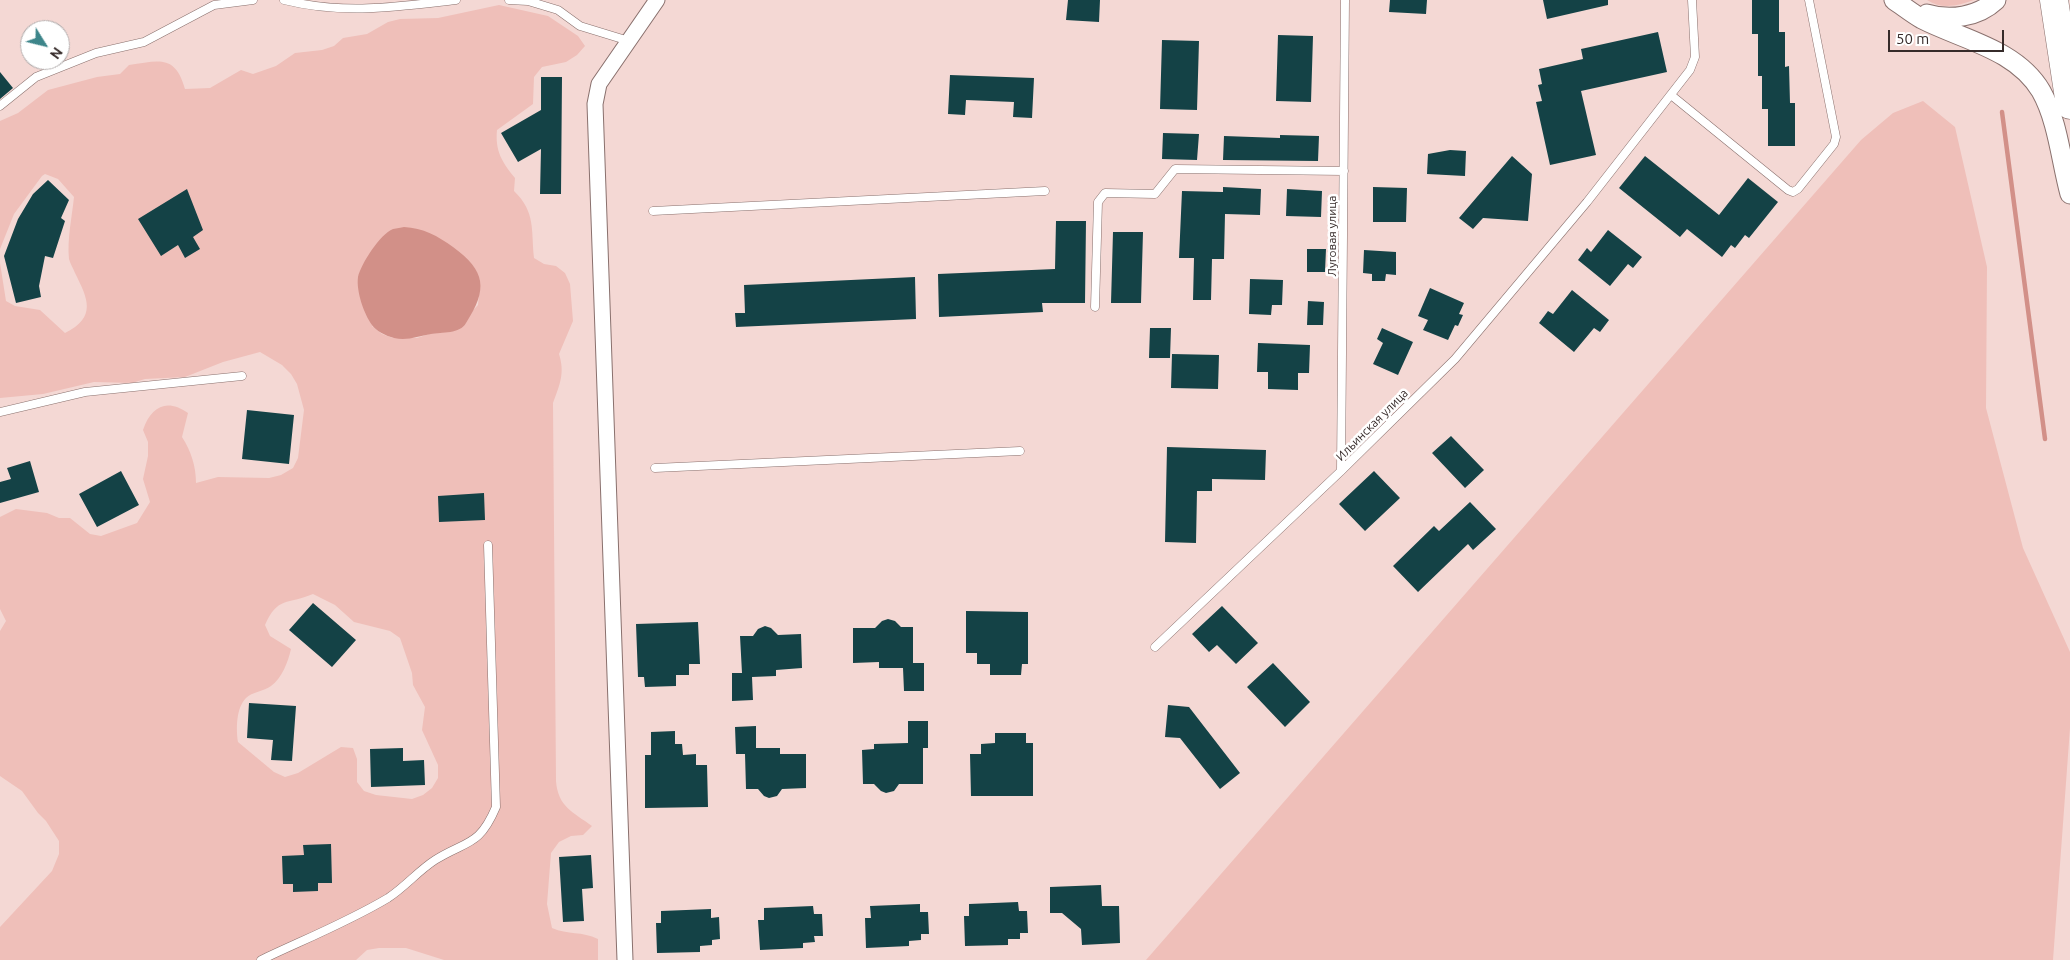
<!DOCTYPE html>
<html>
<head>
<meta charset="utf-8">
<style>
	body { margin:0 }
	#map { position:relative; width:2070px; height:960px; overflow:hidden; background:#f4d8d4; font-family:Ubuntu,sans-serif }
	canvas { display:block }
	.north { position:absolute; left:20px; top:20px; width:50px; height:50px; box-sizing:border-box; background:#fff; border:1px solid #afaaaa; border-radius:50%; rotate:126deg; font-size:14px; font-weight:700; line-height:20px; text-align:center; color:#362b2a }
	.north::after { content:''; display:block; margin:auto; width:18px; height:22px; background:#3d858a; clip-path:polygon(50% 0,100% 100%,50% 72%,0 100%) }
	.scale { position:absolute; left:1888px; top:30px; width:116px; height:22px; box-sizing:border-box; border:2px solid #362b2a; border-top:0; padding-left:6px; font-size:15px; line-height:18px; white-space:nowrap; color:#362b2a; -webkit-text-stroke:4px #fff; paint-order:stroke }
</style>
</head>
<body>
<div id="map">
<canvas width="2070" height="960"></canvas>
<div class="north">N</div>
<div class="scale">50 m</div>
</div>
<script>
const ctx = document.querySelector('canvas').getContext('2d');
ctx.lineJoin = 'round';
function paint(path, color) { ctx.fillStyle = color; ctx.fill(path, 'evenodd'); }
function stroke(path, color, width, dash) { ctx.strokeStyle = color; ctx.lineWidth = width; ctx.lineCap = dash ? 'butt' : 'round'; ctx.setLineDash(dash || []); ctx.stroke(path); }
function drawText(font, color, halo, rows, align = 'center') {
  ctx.font = font + ' Ubuntu,sans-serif'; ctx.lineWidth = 5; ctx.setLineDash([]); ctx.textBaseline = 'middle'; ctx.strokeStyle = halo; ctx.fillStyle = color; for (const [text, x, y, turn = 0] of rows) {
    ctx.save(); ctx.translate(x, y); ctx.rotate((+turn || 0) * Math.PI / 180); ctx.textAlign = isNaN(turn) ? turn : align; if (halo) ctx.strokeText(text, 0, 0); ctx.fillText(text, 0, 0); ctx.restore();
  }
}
const green = new Path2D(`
	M1927 0H1974C1958 6 1942 10 1927 0Z
	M499 5 548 16 578 36 585 46 577 55 566 62 542 67 534 77 533 104 497 130C495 151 502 162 515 178L514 191C536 212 531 231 534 258L544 264 556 266 565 273 570 284 573 321 559 354C565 373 560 384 553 403L556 781C558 807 573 812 592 826L583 835 571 836 559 842 551 853 547 904 552 928C568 935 582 931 598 939V960H444L406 948H379L367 950 356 960H0V927L52 871 59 854V841L46 821 38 813 22 791 0 776V631L6 621 0 609V517L16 509 47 513 59 518H70L90 534 101 536 137 523 150 502 143 479 148 456V442L143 430C151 406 167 398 188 413L182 437C191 451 196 466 196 483L218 477 269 478 281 475 293 468 298 458 304 410 297 384 291 374 282 365 260 352 223 362 185 377 145 379 132 383 94 382 43 394 0 398V263L6 301 15 306 40 310 65 333C97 317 88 299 75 273 73 268 70 263 69 259 67 239 72 217 74 197L58 179 45 174 42 176 14 214 0 249V121L18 113 48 90 97 77 120 74 129 65C159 61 175 54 185 89L210 88 241 70 253 74 276 66 295 53 322 50 334 46 343 38 367 34 388 22 400 19 438 18ZM480 281 478 305 453 331 429 334 417 338H393L382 334 372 326ZM313 594 335 605 354 622 390 631 400 638 412 673 413 685 425 707 422 730 438 765V778L432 788 423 795 412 799 376 795 364 791 357 782V759L353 748 341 747 298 773 285 777 274 772 238 742C236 729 236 708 246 698 252 692 264 691 271 686 282 678 288 662 291 649L270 636 265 625C278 596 287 605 313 594Z
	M1923 101 1955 127 1987 267 1986 408 2023 548 2070 652V728L2053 960H1146L1861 140 1893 113Z`);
const water = new Path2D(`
	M404 227C423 228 438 236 453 247 486 271 488 289 466 323 460 334 442 332 431 334 418 336 408 341 394 338 386 336 376 331 372 325 364 314 356 291 358 277 361 264 380 234 393 229 397 228 401 228 404 227Z`);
const stream = new Path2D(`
	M2002 112 2045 439`);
const building = new Path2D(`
	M1068 0H1100L1099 22 1066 20Z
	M1390 0H1427L1426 14 1389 12Z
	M1543 0H1608V5L1547 19Z
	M1752 0H1779V32H1785V67L1789 66 1790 103H1795V146H1768V109H1762V76H1758V34H1752Z
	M1658 32 1667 72 1581 91 1596 155 1550 165 1536 102 1542 101 1538 85 1542 84 1539 69 1583 59 1581 49Z
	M1278 35 1313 36 1311 102 1276 101Z
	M1162 40 1199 41 1197 110 1160 109Z
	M0 72 13 88 0 99Z
	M950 75 1034 78 1032 118 1013 117 1014 102 966 100 965 115 948 114Z
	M541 77H562L561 194H540L541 149 518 162 501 133 541 110Z
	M1163 133 1199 134 1197 160 1162 159Z
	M1280 135 1319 136 1318 161 1223 160 1224 136 1280 138Z
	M1450 150 1466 151 1465 176 1427 174 1428 154Z
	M1512 156 1532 174 1528 221 1483 218 1473 229 1459 218Z
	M1645 156 1719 215 1748 178 1778 202 1749 238 1745 235 1735 248 1731 245 1722 257 1687 229 1680 237 1619 188Z
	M48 180 69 200 61 218 65 221 53 258 45 256 39 286 41 297 16 303 4 256 18 219 33 194Z
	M1223 187 1261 189 1260 215 1225 214 1224 259H1212L1211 300H1193L1194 258H1179L1182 191 1223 192Z
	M1373 187 1407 188 1406 222H1373Z
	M187 189 203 230 193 237 200 249 185 258 178 245 161 256 138 219Z
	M1287 189 1322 191 1321 217 1286 216Z
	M1056 221H1086L1085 303H1042L1043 312 939 317 938 274 1055 269Z
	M1608 230 1642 257 1633 268 1628 264 1610 286 1578 260 1587 248 1591 252Z
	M1113 232H1143L1141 303H1111Z
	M1307 249H1326L1325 272H1307Z
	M1364 250 1396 252V275L1386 274 1385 281H1372V274L1363 273Z
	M915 277 916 319 736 327 735 313H745L744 285Z
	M1250 279 1283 280 1282 305H1272L1271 315 1249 314Z
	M1430 288 1464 303 1459 314 1463 315 1458 326 1455 325 1448 340 1423 330 1428 320 1418 316Z
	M1572 290 1609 320 1600 332 1594 328 1574 352 1539 323 1548 311 1553 314Z
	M1308 301 1324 302 1323 325H1307Z
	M1150 328H1171L1170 358H1149Z
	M1382 328 1413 342 1398 375 1373 364 1383 343 1377 339Z
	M1258 343 1310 345 1309 373H1298V390L1268 389V372H1257Z
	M1172 354 1219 355 1218 389 1171 388Z
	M247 410 294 415 289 464 242 459Z
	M1451 436 1484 470 1465 488 1432 453Z
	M1167 447 1266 450 1265 480 1212 479V491H1197L1196 543 1165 542Z
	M30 461 39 492 0 503V482L11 479 7 468Z
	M121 471 139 505 97 527 79 494Z
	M1374 471 1400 498 1365 531 1339 504Z
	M484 493 485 520 439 522 438 496Z
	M1470 502 1496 529 1473 550 1468 544 1418 592 1393 566 1434 526 1439 531Z
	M313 603 356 640 332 667 289 630Z
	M1222 606 1258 643 1236 664 1217 645 1209 652 1192 634Z
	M966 611 1028 612V664H1022L1021 675H990V664H977V653H966Z
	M888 619 895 621 901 627H913V663H924V691H904L903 668H879V662L853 663V628H875L882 621Z
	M698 622 700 664H689V675H676V686L645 687 644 677H638L636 624Z
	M765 626 771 628 778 635 801 634 802 668 776 670V676L752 677 753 700 732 701V673H742L740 636H753L758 629Z
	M1273 663 1310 702 1285 727 1247 687Z
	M249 703 296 706 292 761 271 760 273 740 247 738Z
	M1168 705 1189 707 1240 773 1220 789 1180 738 1165 737Z
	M908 721H928V748H923V784H899L894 791 886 793 881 791 874 784H863L862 750 874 749V744L908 743Z
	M756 726V748H780V754H806V788L782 789 777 796 769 798 764 796 758 789H746L745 754H736L735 727Z
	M675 731V744H682L683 755 696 754V765H707L708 807 645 808V755H651V732Z
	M995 733H1026V743H1033V796H971L970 754H981V744L995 743Z
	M403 748V761L424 760 425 785 371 787 370 749Z
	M331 844 332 883H318V891L293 892V884H283L282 856 304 855 303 845Z
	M591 855 593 888 582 889 584 921 563 922 559 857Z
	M1101 885 1102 906H1119L1120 943 1082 945 1081 929 1062 913H1050V887Z
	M1018 902 1019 911H1027L1028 933H1020V939H1008V945L965 946 964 916H969V904Z
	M920 904V912H928L929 934H921V940L909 941V946L866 948 865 918H871L870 906Z
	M813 906 814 914H822L823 936H814L815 942 803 943V948L760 950 758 920H764V908Z
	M711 909V918L719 917 720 939 712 940V945L700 946V952L657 953 656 923H661V911Z`);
const service = new Path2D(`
	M284 0C344 15 395 7 456 0
	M509 0 528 1 558 10 580 26 629 41
	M1671 95 1788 190 1793 192 1798 189 1834 144 1836 137 1809 0
	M0 106 36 77 96 53 144 42 214 5 253 0
	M653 211 1045 191
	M1095 307 1098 202 1105 193 1155 194 1175 169 1344 171
	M0 412 85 392 242 376
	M655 468 1020 451
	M1341 471 1345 0
	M1155 647 1341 471 1455 359 1587 202 1690 70 1695 57 1692 0
	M261 960C303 940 348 922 388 898 405 887 418 871 435 860 467 840 479 847 496 807L488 545`);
const minor = new Path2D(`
	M625 960 595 104 599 84 657 0`);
const tertiary = new Path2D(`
	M1894 0C1903 6 1913 14 1922 19 1963 40 2016 49 2041 91 2058 121 2061 161 2070 194
	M1927 14C1950 21 1978 17 1996 0`);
const motorway = new Path2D(`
	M2054 0 2070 105`);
const streetNames = [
	["Луговая улица",1332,236,-90],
	["Ильинская улица",1372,425,-45]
];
paint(green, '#efbfb9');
paint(water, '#d29088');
stroke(stream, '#d29088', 4.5);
paint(building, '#144246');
stroke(service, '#89706d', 9);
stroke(minor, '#89706d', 17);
stroke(tertiary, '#89706d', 21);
stroke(motorway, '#89706d', 29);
stroke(service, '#fff', 8);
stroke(minor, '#fff', 15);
stroke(tertiary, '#fff', 19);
stroke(motorway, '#fff', 28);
drawText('12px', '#362b2a', '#fff', streetNames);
</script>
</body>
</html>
